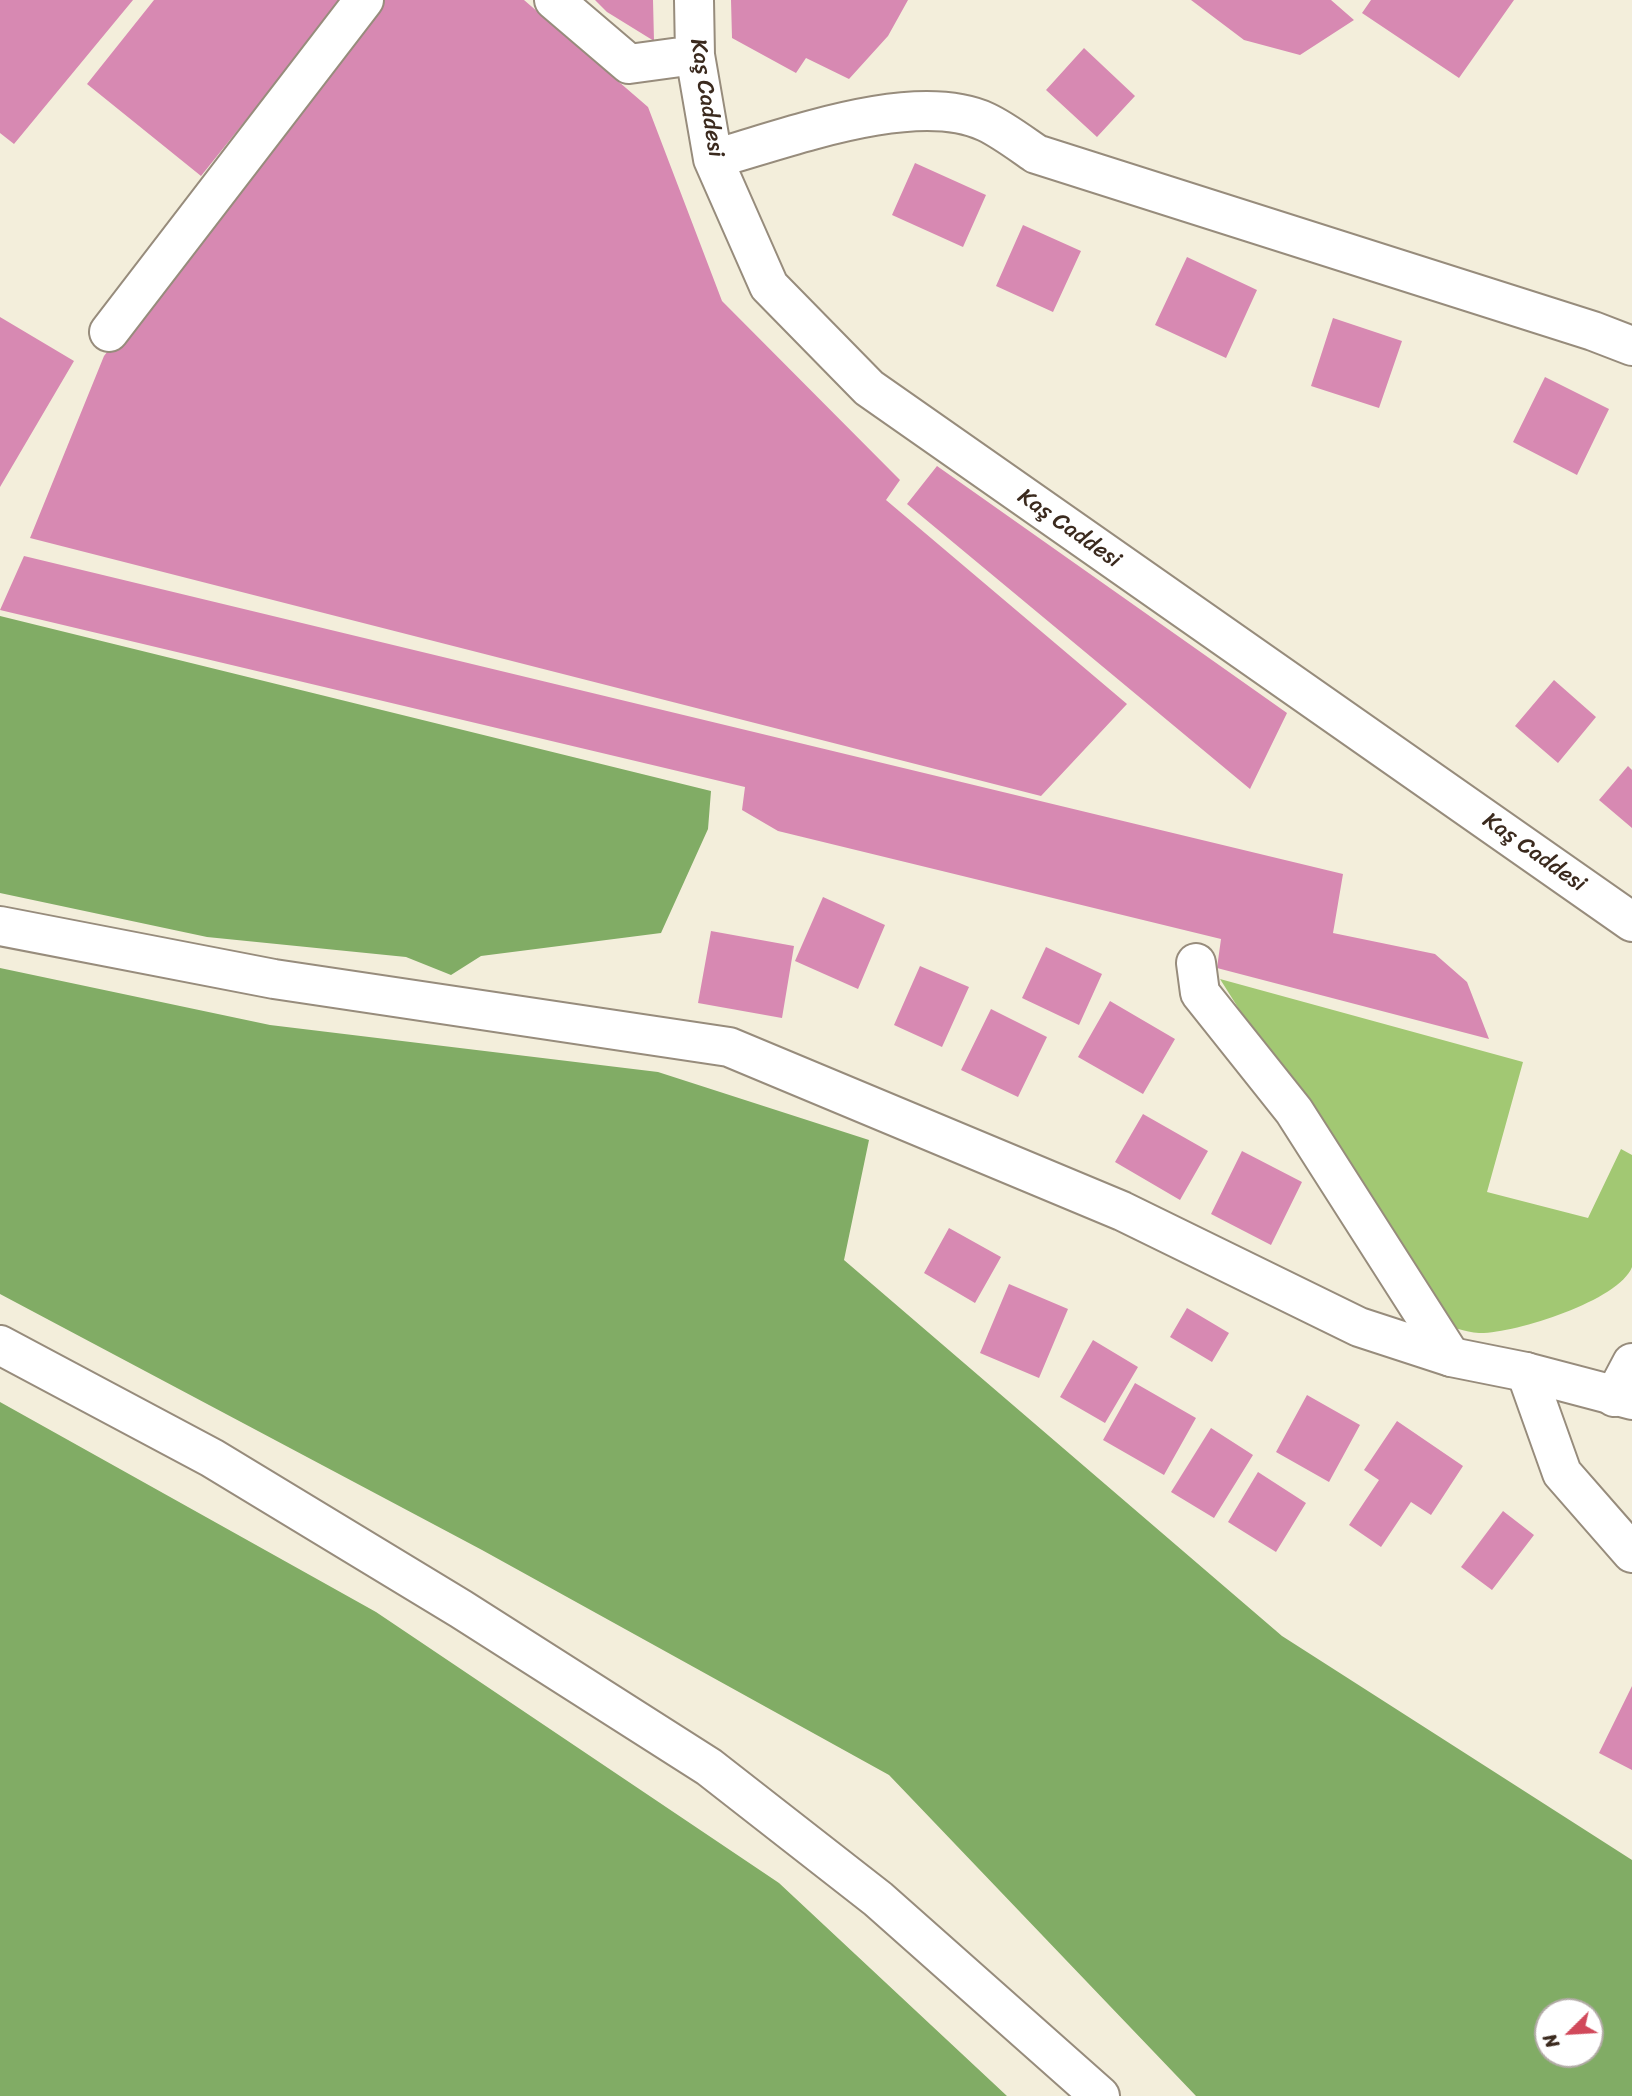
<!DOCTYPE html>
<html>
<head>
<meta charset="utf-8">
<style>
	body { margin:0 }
	#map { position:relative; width:1632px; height:2096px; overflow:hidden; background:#f3eedb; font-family:Sriracha,sans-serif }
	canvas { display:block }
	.north { position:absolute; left:1534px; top:1998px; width:70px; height:70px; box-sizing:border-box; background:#fff; border:2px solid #b1aaa5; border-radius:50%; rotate:246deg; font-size:19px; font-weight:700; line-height:28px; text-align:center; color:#3b2a1e }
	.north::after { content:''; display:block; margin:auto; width:24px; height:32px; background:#d1495b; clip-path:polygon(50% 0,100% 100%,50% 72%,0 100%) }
</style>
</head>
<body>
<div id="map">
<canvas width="1632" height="2096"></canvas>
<div class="north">N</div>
</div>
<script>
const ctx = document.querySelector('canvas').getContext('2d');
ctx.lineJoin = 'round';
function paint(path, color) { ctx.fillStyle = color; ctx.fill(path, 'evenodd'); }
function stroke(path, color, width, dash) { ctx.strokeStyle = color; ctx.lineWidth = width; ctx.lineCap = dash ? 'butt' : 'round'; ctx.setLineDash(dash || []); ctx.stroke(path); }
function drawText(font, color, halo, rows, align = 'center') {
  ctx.font = font + ' Sriracha,sans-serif'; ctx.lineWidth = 5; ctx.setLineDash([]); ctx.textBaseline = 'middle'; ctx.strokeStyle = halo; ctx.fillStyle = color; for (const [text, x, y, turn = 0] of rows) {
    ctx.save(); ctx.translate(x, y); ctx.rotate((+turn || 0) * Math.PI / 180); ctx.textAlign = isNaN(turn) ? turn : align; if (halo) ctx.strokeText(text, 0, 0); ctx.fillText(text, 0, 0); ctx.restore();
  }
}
const green = new Path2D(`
	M1220 979 1523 1062 1487 1192 1588 1218 1621 1149 1632 1155C1632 1175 1632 1253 1632 1267 1619 1301 1513 1334 1479 1333 1465 1332 1450 1326 1437 1323Z`);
const forest = new Path2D(`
	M0 616 711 791 708 829 661 933 481 956 451 975 406 957 207 937 0 893Z
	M0 968 270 1025 658 1072 869 1140 844 1260 1282 1636 1632 1860V2096H1196L889 1775 482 1550 0 1294ZM1548 2012H1590V2054H1548Z
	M0 1402 376 1612 779 1883 1007 2096H0Z`);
const building = new Path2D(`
	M0 0H133L14 144 0 133Z
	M154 0H342L201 176 87 84Z
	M380 0H524L648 107 722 301 900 480 886 500 1127 704 1041 796 30 538 104 356Z
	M595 0H653L654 41 607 12Z
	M731 0H908L888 36 849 79 806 58 796 73 732 38Z
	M1191 0H1331L1354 20 1300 55 1244 40Z
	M1371 0H1514L1459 78 1362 13Z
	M1084 48 1135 96 1097 137 1046 90Z
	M915 163 986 195 963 247 892 215Z
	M1023 225 1081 251 1053 312 996 286Z
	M1187 257 1257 290 1226 358 1155 325Z
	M0 317 74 361 0 487Z
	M1333 318 1402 341 1379 408 1311 386Z
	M1545 377 1609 409 1577 475 1513 442Z
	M937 466 1287 713 1250 789 907 504Z
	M24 556 1343 874 1333 933 1435 954 1467 982 1489 1039 1217 968 1221 939 778 831 742 810 745 787 0 610Z
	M1554 680 1596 717 1558 763 1515 726Z
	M1628 766 1632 770V828L1599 800Z
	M823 897 885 925 858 989 795 961Z
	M711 931 794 946 782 1018 698 1003Z
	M1046 947 1102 974 1079 1025 1022 998Z
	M920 966 969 987 942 1047 894 1025Z
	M1110 1001 1175 1039 1143 1094 1078 1057Z
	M991 1009 1047 1037 1018 1097 961 1070Z
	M1143 1114 1208 1151 1180 1200 1115 1162Z
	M1242 1151 1302 1182 1271 1245 1211 1214Z
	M949 1228 1001 1257 975 1303 924 1273Z
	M1009 1284 1068 1309 1039 1378 980 1353Z
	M1187 1308 1229 1333 1212 1362 1170 1337Z
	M1093 1340 1138 1367 1105 1423 1060 1397Z
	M1135 1383 1196 1418 1164 1475 1103 1440Z
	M1307 1395 1360 1425 1329 1482 1276 1452Z
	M1397 1421 1463 1466 1431 1515 1411 1502 1381 1547 1349 1525 1379 1480 1364 1470Z
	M1211 1428 1253 1455 1214 1518 1171 1492Z
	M1258 1472 1306 1503 1276 1552 1228 1522Z
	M1503 1511 1534 1535 1492 1590 1461 1567Z
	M1632 1686V1770L1599 1753Z`);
const minor = new Path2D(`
	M554 0 629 64 695 55
	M694 0 695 55 713 159 769 286 869 388 1632 922
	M713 159C786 139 915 89 986 122 1003 130 1020 143 1036 154L1593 331 1632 346
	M109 332 364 0
	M1196 963 1200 993 1294 1111 1451 1357
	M1526 1372 1562 1473 1632 1553
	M1614 1397 1632 1363`);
const major = new Path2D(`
	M0 926 274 979 729 1047 1122 1211 1359 1327 1451 1357 1526 1372 1632 1400
	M0 1345 212 1458 461 1609 709 1767 878 1899 1100 2096`);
const streetNames = [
	["Kaş Caddesi",706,98,81],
	["Kaş Caddesi",1069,529,35],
	["Kaş Caddesi",1534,853,35]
];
paint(green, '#a2c873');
paint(forest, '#81ac65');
paint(building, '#d789b2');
stroke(minor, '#978c7c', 42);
stroke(major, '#978c7c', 42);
stroke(minor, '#fff', 38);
stroke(major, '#fff', 38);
drawText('23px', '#3b2a1e', '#fff', streetNames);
</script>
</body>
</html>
